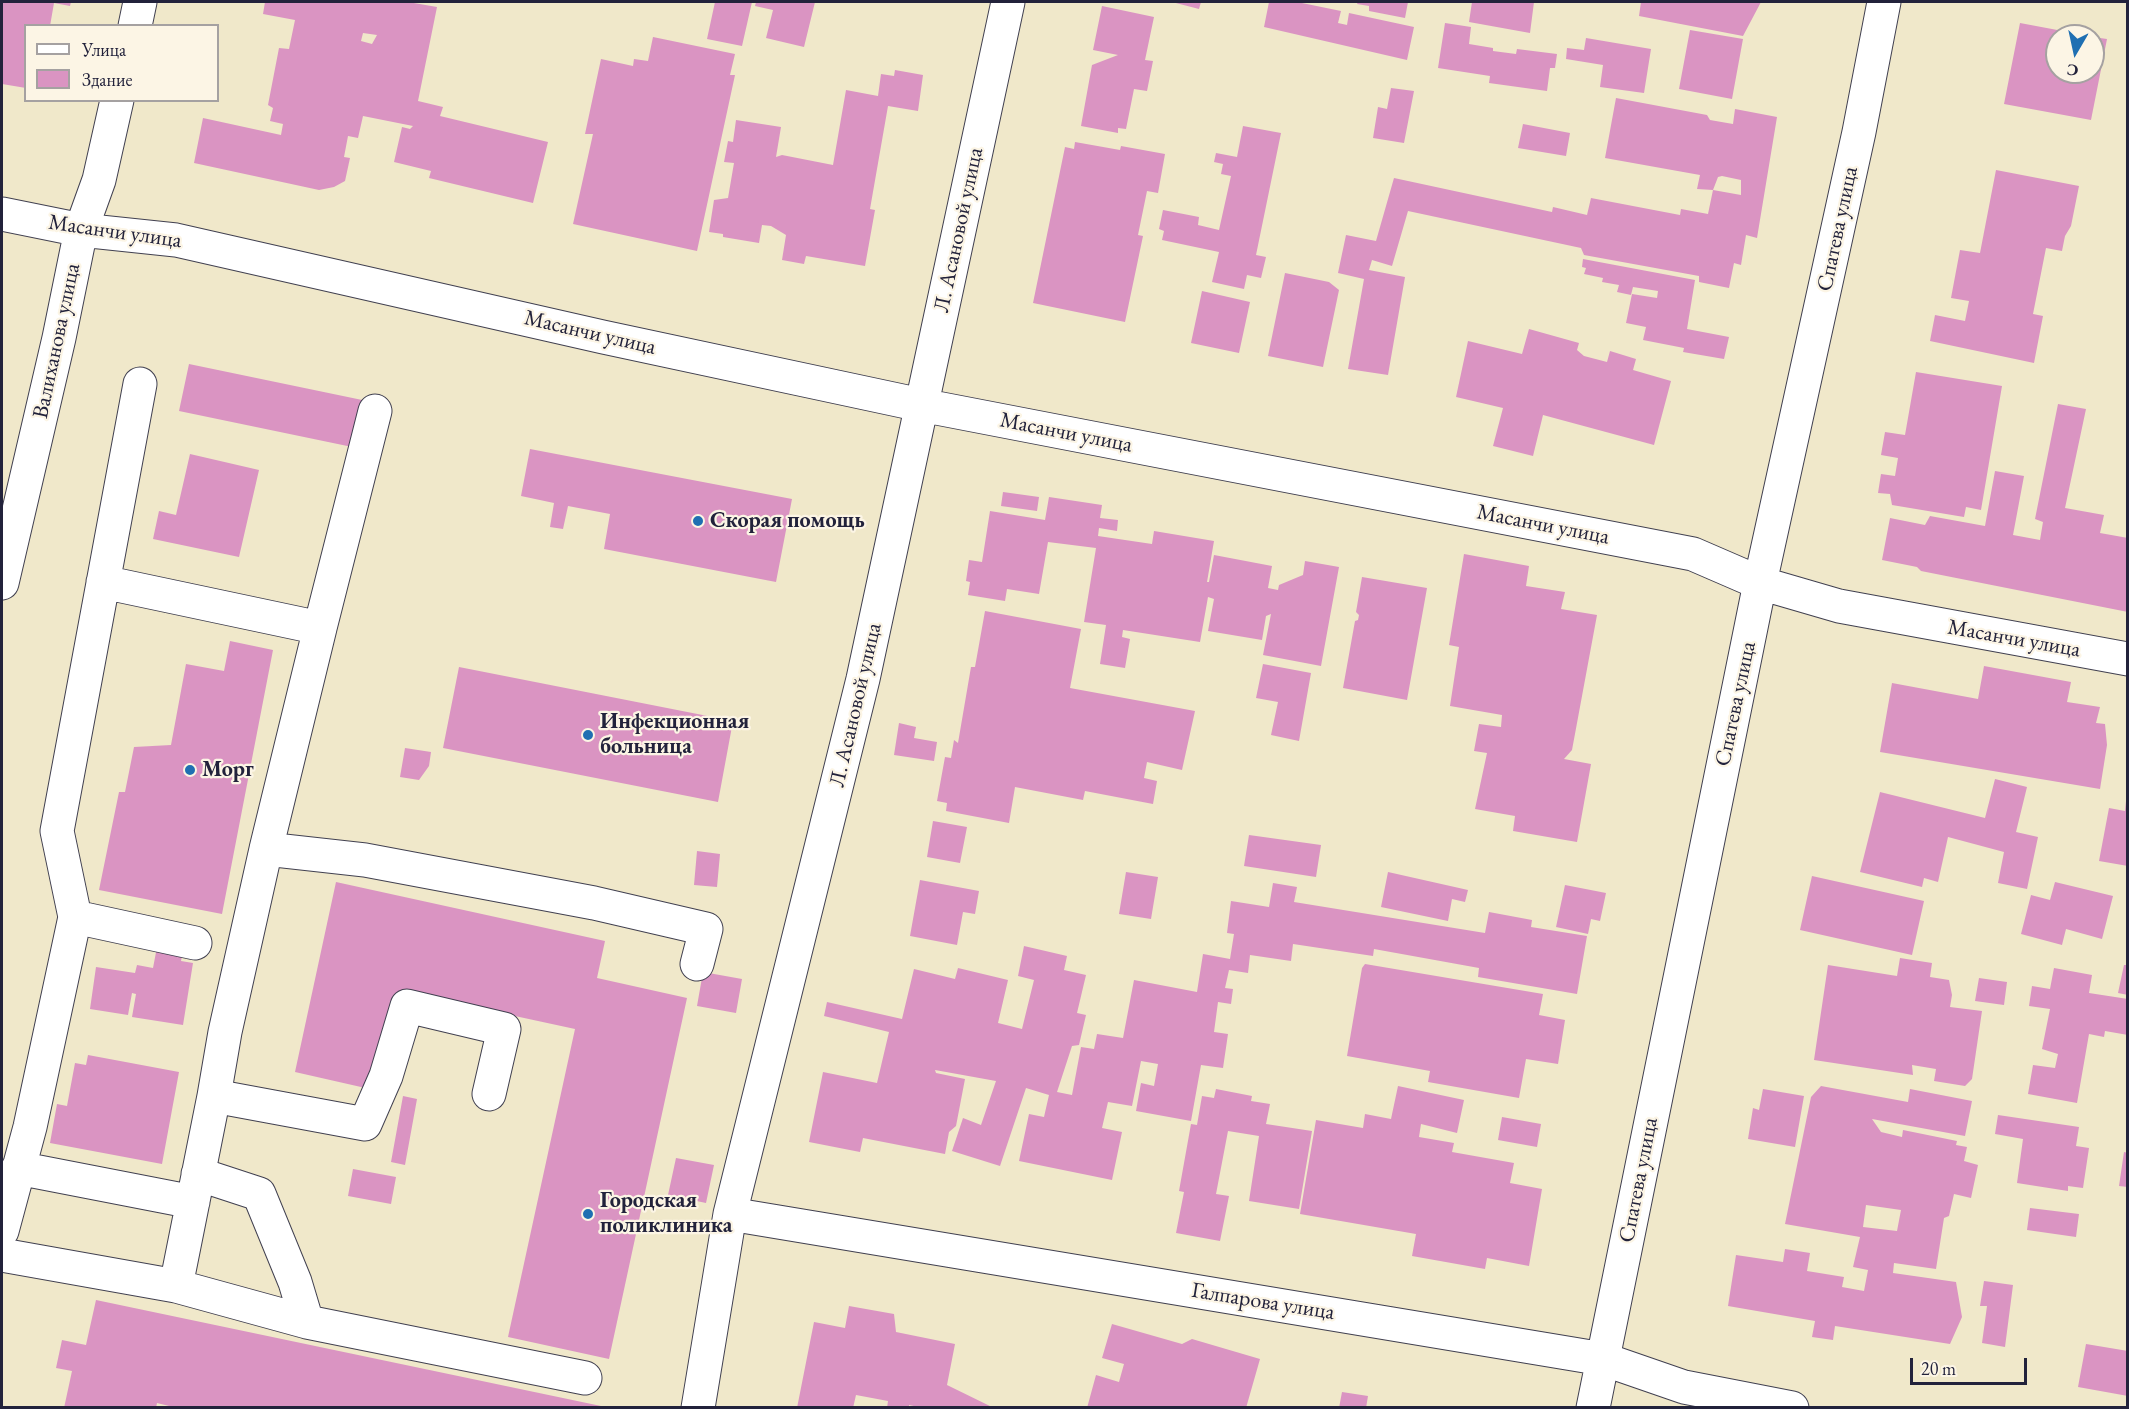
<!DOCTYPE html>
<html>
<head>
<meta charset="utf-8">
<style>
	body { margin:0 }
	#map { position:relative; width:2129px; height:1409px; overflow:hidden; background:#f0e8ca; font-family:"EB Garamond",serif }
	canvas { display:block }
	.frame { position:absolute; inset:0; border:3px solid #22223b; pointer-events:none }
	.legend { position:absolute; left:24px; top:24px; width:195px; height:78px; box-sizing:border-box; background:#fcf5e5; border:2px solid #a5a1a1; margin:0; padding:8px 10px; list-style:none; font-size:18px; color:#22223b }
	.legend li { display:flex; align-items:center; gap:12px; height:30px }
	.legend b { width:30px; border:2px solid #a5a1a1 }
	.north { position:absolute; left:2045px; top:24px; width:60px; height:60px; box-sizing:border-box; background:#fcf5e5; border:2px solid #a5a1a1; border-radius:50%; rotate:189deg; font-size:16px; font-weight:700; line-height:24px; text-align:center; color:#22223b }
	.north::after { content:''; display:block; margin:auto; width:21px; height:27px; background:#1f6fb2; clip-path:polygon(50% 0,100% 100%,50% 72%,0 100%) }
	.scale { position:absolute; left:1910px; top:1358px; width:117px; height:27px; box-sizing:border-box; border:3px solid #22223b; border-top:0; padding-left:8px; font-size:18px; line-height:21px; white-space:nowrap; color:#22223b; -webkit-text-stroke:4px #fcf5e5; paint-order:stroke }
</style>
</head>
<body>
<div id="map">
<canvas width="2129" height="1409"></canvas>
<div class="frame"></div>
<ul class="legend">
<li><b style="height:8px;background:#fff"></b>Улица</li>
<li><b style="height:16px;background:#da94c2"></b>Здание</li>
</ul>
<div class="north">С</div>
<div class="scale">20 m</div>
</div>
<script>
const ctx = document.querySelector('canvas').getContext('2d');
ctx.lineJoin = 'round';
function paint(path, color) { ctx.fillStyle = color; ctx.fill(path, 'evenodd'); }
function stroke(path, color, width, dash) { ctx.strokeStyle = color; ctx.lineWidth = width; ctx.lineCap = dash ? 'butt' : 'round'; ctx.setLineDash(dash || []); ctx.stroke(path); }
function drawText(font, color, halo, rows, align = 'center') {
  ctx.font = font + ' "EB Garamond",serif'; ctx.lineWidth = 4.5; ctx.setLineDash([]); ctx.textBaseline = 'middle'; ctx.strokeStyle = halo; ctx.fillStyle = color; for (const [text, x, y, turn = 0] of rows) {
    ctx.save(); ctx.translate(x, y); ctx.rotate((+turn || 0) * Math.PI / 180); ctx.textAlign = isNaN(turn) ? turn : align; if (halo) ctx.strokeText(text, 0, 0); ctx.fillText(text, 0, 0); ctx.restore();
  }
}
const building = new Path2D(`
	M2 2H71L70 6 54 3 50 26H26V88L2 84Z
	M265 2H408L437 7 418 101 443 107 440 116 548 142 533 203 429 178 431 171 394 162 402 127 410 129 413 126 363 116 358 138 348 136 344 157 350 158 345 181 334 187 319 190 194 163 203 118 281 135 283 124 270 121 273 108 268 105 279 48 289 49 295 20 263 14ZM363 33 377 35 372 44 361 41Z
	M715 2H752L742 46 707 39Z
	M756 2H815L804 47 766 38 773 10 755 6Z
	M1172 2H1201L1199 9Z
	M1269 2H1297L1341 11 1338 23 1347 25 1349 13 1414 27 1407 60 1264 27Z
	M1358 2H1408L1405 18 1369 11V6L1357 4Z
	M1472 2H1534L1530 33 1469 22Z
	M1641 2H1761L1743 36 1639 16Z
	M1102 6 1154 17 1145 60 1153 61 1147 91 1134 89 1126 129 1118 128V133L1081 126 1092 65 1118 55 1093 50Z
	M1445 23 1471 27 1469 44 1493 48V51L1516 54 1517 49 1557 54 1555 68H1550L1547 91 1489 83 1490 76 1438 68Z
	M2020 23 2084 35 2057 36V72H2093V37L2107 39 2091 120 2004 104Z
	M1690 30 1743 39 1732 99 1679 89Z
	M653 37 735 54 730 75H735L697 251 573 224 593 134H585L601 59 633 66 634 59 648 61Z
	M1586 38 1651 49 1644 93 1600 87 1603 65 1566 59 1567 48 1584 50Z
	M895 70 923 75 918 111 888 106 870 209 875 210 865 266 806 256 804 264 782 260 786 235 771 226 762 225 759 243 723 237V234L709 232 714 200 728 198 734 163 724 162 728 141 733 142 736 120 781 127 776 157 782 155 833 165 846 90 878 96 881 74 894 76Z
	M1391 88 1414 91 1404 143 1373 138 1378 107 1387 109Z
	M1616 98 1707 115 1710 120 1733 124 1735 109 1777 117 1757 238 1746 235 1741 265 1734 263 1729 288 1699 282V276L1584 255 1581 248 1408 211 1392 266 1372 260 1369 270 1405 277 1388 375 1348 369 1364 279 1338 273 1346 235 1376 241 1394 178 1552 212 1553 207 1587 215 1591 198 1680 215 1681 209 1708 214 1713 190 1697 189 1700 175 1605 158ZM1722 176 1741 180V195L1713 190 1718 177Z
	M1523 124 1570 133 1566 156 1518 148Z
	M1243 126 1281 133 1256 255 1266 257 1261 278 1247 275 1244 289 1212 282 1219 252 1162 240 1164 231 1159 229 1163 210 1199 217 1198 225 1219 230 1231 176 1221 174 1223 164 1214 162 1216 153 1237 157Z
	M1075 142 1120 150 1121 146 1165 154 1158 193 1147 191 1138 235 1143 236 1125 322 1033 303 1065 147 1074 149Z
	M1996 170 2079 186 2071 226 2065 236 2062 251 2046 248 2033 314 2043 316 2034 363 1930 341 1935 315 1965 321 1969 301 1951 298 1960 250 1980 253Z
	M1583 259 1695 280 1687 329 1729 337 1724 359 1683 352 1684 348 1643 340 1646 327 1626 323 1632 294 1657 298 1658 291 1633 287 1631 295 1617 292 1619 285 1602 282 1603 278 1584 274 1586 268 1582 267Z
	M1285 273 1329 282 1339 290 1323 367 1268 356Z
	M1202 291 1250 302 1239 353 1191 343Z
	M1529 329 1579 343 1577 350 1584 356 1607 362 1610 351 1636 359 1633 370 1671 381 1654 445 1543 415 1533 456 1493 446 1503 408 1456 397 1468 341 1522 354Z
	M189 364 367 401 357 448 179 411Z
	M1916 372 2002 386 1981 510 1966 507 1964 517 1892 505 1890 494 1878 493 1881 474 1895 476 1898 458 1881 455 1885 432 1905 435Z
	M2058 404 2086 409 2065 508 2104 515 2100 533 2128 538V612L1921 571 1917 567 1882 560 1890 518 1925 525 1930 516 1985 526 1995 471 2024 476 2013 535 2040 540 2043 522 2035 519Z
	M530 449 792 499 776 582 604 549 610 514 568 506 563 529 550 527 554 503 521 496Z
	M190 454 259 470 239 557 153 539 159 511 176 515Z
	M1003 492 1039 497 1037 511 1001 506Z
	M1049 497 1102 505 1100 518 1118 520 1117 531 1099 528 1098 536 1152 544 1154 531 1214 541 1207 582H1209L1214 555 1272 566 1268 588 1278 590 1279 585 1303 575 1305 561 1339 567 1321 666 1263 655 1271 614 1266 616 1262 640 1208 631 1214 599 1208 597 1200 642 1123 630 1122 637 1130 639 1125 668 1100 664 1106 625 1084 622 1096 548 1048 542 1039 594 1007 589 1005 601 968 595 970 582 966 581 969 560 982 562 990 511 1045 520Z
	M1464 554 1529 566 1526 586 1565 592 1561 609 1597 615 1572 750 1564 759 1591 764 1577 842 1513 831 1515 816 1475 809 1487 753 1474 751 1479 724 1501 727 1502 715 1450 706 1459 647 1449 645Z
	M1362 577 1427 588 1407 700 1343 688 1355 621 1358 620 1359 615 1356 612Z
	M985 611 1081 629 1070 688 1195 711 1182 770 1147 762 1144 778 1157 781 1153 804 1085 791 1083 800 1015 787 1009 823 946 811 947 803 937 801 945 757 951 758 954 740 958 743 971 667H975Z
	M230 641 273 650 222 914 99 890 119 792H125L134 747 171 745 186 664 224 671Z
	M1263 664 1311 673 1299 741 1271 735 1278 702 1256 698Z
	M1984 666 2071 682 2067 702 2100 707 2096 723 2105 724 2107 745 2100 789 1880 752 1892 683 1978 699Z
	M459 667 733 721 718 802 443 748Z
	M899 723 916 727 914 738 937 742 934 761 894 755Z
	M405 748 431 752 429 766 419 780 400 777Z
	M1995 779 2027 787 2016 832 2038 837 2027 889 1998 883 2004 852 1948 837 1938 882 1924 878 1922 887 1860 872 1880 792 1985 818Z
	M2126 801 2128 866 2099 861 2109 808 2125 811Z
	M933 821 967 827 960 863 927 857Z
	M1249 835 1321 845 1316 877 1244 866Z
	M697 851 720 854 717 887 694 885Z
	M1126 872 1158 877 1151 919 1119 914Z
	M1388 872 1468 890 1465 902 1452 899 1448 921 1381 907Z
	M1812 876 1924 901 1912 955 1800 930Z
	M920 880 979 891 975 914 963 912 957 945 910 936Z
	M336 882 605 941 597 978 687 998 609 1359 508 1337 575 1029 404 992 383 1092 295 1072Z
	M2055 882 2113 896 2102 939 2066 929 2062 945 2021 934 2031 895 2050 900Z
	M1273 883 1297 887 1294 902 1485 933 1489 912 1532 920 1531 927 1587 936 1577 994 1478 977 1479 968 1374 949 1373 956 1293 944 1291 961 1250 955 1248 973 1229 970 1225 988 1233 989 1231 1004 1218 1002 1214 1032 1228 1034 1223 1068 1201 1065 1191 1121 1136 1111 1141 1083 1154 1086 1158 1064 1141 1061 1132 1106 1108 1102 1102 1128 1122 1132 1112 1180 1019 1161 1029 1114 1044 1117 1049 1095 1026 1088 1000 1166 952 1151 963 1118 981 1125 996 1081 935 1070 936 1073 965 1079 956 1126 949 1132 945 1154 863 1138 860 1152 809 1142 823 1072 877 1083 889 1032 824 1016 827 1002 902 1019 914 969 955 979 958 968 1008 980 998 1023 1022 1029 1034 980 1018 976 1024 946 1067 956 1064 970 1086 975 1077 1013 1086 1015 1079 1045 1072 1046 1057 1092 1072 1095 1081 1047 1094 1049 1097 1034 1123 1038 1134 980 1197 992 1203 954 1230 959 1234 934 1227 933 1231 901 1269 907Z
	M1565 885 1606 893 1600 921 1591 919 1588 934 1556 927Z
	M157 947 183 951 181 961 193 963 183 1025 132 1017 136 994 132 993 128 1015 90 1009 96 967 135 973 137 965 153 968Z
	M1900 958 1932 963 1930 977 1949 980 1952 995 1950 1007 1982 1011 1972 1079 1965 1086 1934 1081 1936 1069 1912 1065 1913 1075 1814 1060 1828 965 1897 976Z
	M1365 964 1543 994 1539 1015 1565 1020 1558 1064 1526 1059 1519 1098 1428 1082 1430 1071 1347 1056 1362 968Z
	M2124 965H2128V995L2118 993Z
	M2054 968 2092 975 2089 993 2128 999V1035L2105 1031 2104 1037 2089 1034 2077 1103 2028 1094 2033 1065 2055 1068 2058 1054 2042 1049 2050 1009 2029 1006 2032 986 2050 989Z
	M703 972 742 979 736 1013 697 1006Z
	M1979 978 2007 982 2004 1005 1975 1001Z
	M88 1055 179 1072 162 1164 50 1143 57 1104 67 1106 75 1063 86 1065Z
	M1398 1086 1464 1100 1457 1133 1421 1124 1419 1137 1454 1143 1452 1152 1514 1163 1510 1183 1542 1189 1529 1266 1487 1258 1485 1269 1412 1256 1416 1234 1300 1214 1316 1120 1363 1128 1365 1114 1391 1119Z
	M1821 1086 1908 1102 1910 1089 1972 1101 1965 1136 1872 1119 1881 1132 1902 1137 1903 1130 1957 1141 1956 1145 1967 1147 1964 1161 1978 1165 1971 1198 1954 1194 1949 1216 1944 1218 1936 1269 1894 1263 1893 1273 1956 1282 1962 1317 1950 1344 1835 1326 1833 1340 1812 1337 1815 1321 1728 1306 1736 1255 1783 1262 1785 1249 1810 1253 1807 1271 1844 1277 1842 1287 1864 1291 1868 1270 1853 1267 1860 1237 1785 1224 1811 1097ZM1866 1205 1901 1210 1897 1231 1863 1227Z
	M1216 1089 1252 1096 1251 1101 1270 1104 1266 1124 1312 1131 1299 1209 1249 1201 1259 1136 1228 1131 1216 1194 1229 1196 1220 1241 1176 1233 1184 1192 1179 1191 1191 1124 1197 1125 1202 1096 1214 1098Z
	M1763 1089 1804 1096 1795 1147 1748 1139 1753 1108 1759 1110Z
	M403 1096 417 1099 405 1165 391 1162Z
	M1998 1115 2079 1127 2076 1146 2089 1148 2083 1188 2068 1186V1191L2017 1183 2023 1139 1995 1134Z
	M1502 1117 1541 1124 1537 1147 1498 1140Z
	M2124 1152 2128 1153V1187L2119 1186Z
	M676 1158 714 1165 706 1203 668 1195Z
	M353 1169 396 1177 391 1204 348 1196Z
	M2030 1208 2079 1214 2076 1237 2027 1230Z
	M1984 1281 2013 1285 2005 1347 1982 1343 1987 1306H1980Z
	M96 1300 601 1406V1408H177L157 1403 156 1408H64L72 1371 56 1368 62 1340 86 1345Z
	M849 1306 894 1314 896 1332 955 1344 947 1385 994 1408H923L909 1405V1408H887L888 1401 856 1395 853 1408H797L814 1322 845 1328Z
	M1112 1324 1182 1344 1192 1339 1260 1359 1246 1408H1087L1096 1375 1119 1382 1124 1364 1102 1358Z
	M2086 1344 2128 1351V1396L2078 1387Z
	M1342 1392 1368 1396 1366 1408H1339Z`);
const minor = new Path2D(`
	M135 26 140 2
	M2 214 81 230 176 240 603 337 921 405 1693 554 1760 583 1839 606 2128 659
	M103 582 320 628 266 849 365 860 594 903 706 929 697 964
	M2 583 59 338 81 230 99 180 117 100
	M320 628 375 411
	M266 849 225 1032 214 1096 365 1124 386 1076 407 1006 504 1029 489 1094
	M75 917 195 943
	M18 1168 193 1202
	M198 1174 259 1194 295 1282 307 1322
	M730 1214 1603 1359 1684 1387 1792 1408
	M2 1231 30 1127 75 917 57 831 140 384
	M2 1255 176 1286 214 1096
	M176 1286 307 1322 585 1378
	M698 1408 730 1214 863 679 1008 2
	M1593 1408 1760 583 1859 132 1884 2`);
const markers = [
	[698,521,6,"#1f6fb2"],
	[588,735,6,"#1f6fb2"],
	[190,770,6,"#1f6fb2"],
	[588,1214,6,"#1f6fb2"]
];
const streetNames = [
	["Спатева улица",1838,229,-78],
	["Л. Асановой улица",959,230,-78],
	["Масанчи улица",115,232,8],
	["Масанчи улица",590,333,13],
	["Валиханова улица",57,341,-78],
	["Масанчи улица",1066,433,11],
	["Масанчи улица",1543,525,11],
	["Масанчи улица",2014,639,10],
	["Спатева улица",1736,704,-78],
	["Л. Асановой улица",856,705,-77],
	["Спатева улица",1639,1180,-79],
	["Галпарова улица",1263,1302,9]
];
const poiNames = [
	["Скорая помощь",710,521],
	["Инфекционная",600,722],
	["больница",600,747],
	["Морг",202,770],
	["Городская",600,1201],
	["поликлиника",600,1226]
];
paint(building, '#da94c2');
stroke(minor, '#414050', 35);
stroke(minor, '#fff', 33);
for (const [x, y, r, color] of markers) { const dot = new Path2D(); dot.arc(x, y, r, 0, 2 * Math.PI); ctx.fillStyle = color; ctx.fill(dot); stroke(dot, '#fcf5e5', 2); }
drawText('22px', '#22223b', '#fcf5e5', streetNames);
drawText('bold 22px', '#22223b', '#fcf5e5', poiNames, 'left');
</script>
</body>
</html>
